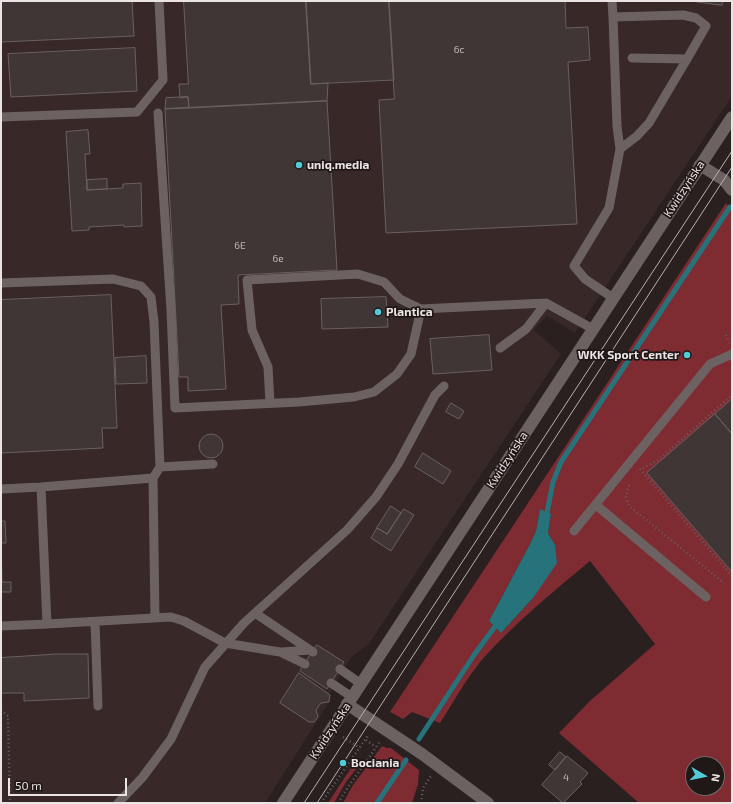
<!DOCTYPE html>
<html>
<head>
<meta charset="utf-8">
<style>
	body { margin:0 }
	#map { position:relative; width:733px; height:804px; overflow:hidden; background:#2a2020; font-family:"Exo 2",sans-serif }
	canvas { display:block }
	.frame { position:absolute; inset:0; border:2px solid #ebe4e4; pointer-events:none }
	.north { position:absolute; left:685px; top:756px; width:40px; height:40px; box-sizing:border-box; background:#201717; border:1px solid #716969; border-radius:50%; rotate:99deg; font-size:11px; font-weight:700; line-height:16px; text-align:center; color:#ebe4e4 }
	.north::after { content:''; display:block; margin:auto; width:14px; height:18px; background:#52cbd9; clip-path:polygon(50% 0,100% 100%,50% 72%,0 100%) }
	.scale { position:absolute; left:8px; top:778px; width:119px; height:18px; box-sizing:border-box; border:2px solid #ebe4e4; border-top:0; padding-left:5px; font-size:12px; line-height:14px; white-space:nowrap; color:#ebe4e4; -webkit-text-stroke:3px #201717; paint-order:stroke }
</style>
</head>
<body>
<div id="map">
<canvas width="733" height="804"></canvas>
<div class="frame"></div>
<div class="north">N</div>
<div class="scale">50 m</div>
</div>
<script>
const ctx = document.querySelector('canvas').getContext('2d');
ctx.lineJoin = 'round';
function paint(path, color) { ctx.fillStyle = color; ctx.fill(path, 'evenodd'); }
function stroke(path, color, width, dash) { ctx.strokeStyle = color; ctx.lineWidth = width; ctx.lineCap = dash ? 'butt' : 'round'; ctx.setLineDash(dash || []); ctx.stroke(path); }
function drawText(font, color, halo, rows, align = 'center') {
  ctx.font = font + ' "Exo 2",sans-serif'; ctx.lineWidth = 3.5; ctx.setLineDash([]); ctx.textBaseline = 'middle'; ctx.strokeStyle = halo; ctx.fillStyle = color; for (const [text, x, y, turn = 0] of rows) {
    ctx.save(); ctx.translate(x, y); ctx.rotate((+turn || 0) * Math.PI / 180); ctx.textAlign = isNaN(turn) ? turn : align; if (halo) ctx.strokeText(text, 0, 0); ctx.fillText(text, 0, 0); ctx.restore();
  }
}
const built = new Path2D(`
	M1 1H732V96L575 333 547 316 534 330 561 354 368 645 351 657 329 695 326 707 265 803H1Z`);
const green = new Path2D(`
	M726 203 732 211V803H639L559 733 590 701 655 644 590 561C555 590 519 620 488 653 469 673 455 700 440 723L412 712 403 719 390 712ZM540 510 551 514 548 533 555 545 533 598 501 633 489 621 530 544 536 531ZM693 764H717V788H693Z
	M382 746 387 748H391L419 770 418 784 412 803H343L353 785Z
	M353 765 357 768 346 782 334 803H328Z`);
const water = new Path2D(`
	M540 509 551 514 548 533 555 545 557 563 533 598 501 633 489 621 530 544 536 531Z`);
const stream = new Path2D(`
	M546 518 553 482 561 462 730 207
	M419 739 474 655 499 621
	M377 803 406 760`);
const building = new Path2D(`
	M1 1H132L134 36 1 42Z
	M184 1H306L311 84 328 83 327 101 189 108 188 97 180 98 179 84H188Z
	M306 1H389L394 80 311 84Z
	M389 1H565L566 28 588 27 590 60 568 62 577 224 386 233 379 100 394 99Z
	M691 1H723L722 5Z
	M135 48 137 91 11 97 8 54Z
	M188 97 189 108 165 109 166 98Z
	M327 101 337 270 238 275 239 304 221 305 226 389 188 391V377H179L165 109Z
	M88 130 90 154H85L87 190 123 188V184L141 183 142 226 124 227V225L89 227V230L72 231 66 132Z
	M107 179V189L87 190V180Z
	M111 295 117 428H102L103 448 1 453V300Z
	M386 297 388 327 322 329 321 299Z
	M489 335 492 370 433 374 430 339Z
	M146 356 147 383 116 384 115 358Z
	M732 399V434L715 414Z
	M451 403 464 411 459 419 446 412Z
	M715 414 732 434V572L647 473Z
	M199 446a12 12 0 1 1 24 0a12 12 0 1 1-24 0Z
	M423 453 451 471 443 484 415 467Z
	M391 506 401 513 387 534 377 528Z
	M404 509 414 515 391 551 371 538 377 528 387 534Z
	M1 521H5L6 543H1L2 582H11V592H1Z
	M317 645 344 662 327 689 300 671Z
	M57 654H88L89 698 24 701V693H1V658Z
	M299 673 330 695 329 702 321 703 316 710 318 717 314 722H309L280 703Z
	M560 752 566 757 555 770 549 765Z
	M567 756 588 773 580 782 582 784 563 803 542 785Z`);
const path = new Path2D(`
	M726 335 729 343
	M643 468 658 460 732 395
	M640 469 731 575
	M629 485 626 497 629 506 723 582
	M1 710 8 716 10 803
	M343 737 360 748
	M366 740 376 747
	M321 803 369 734
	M338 803C351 781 367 762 380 741
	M421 803 423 788 431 776`);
const lane = new Path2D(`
	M612 1 613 17 683 15 696 18 706 26 687 59 632 58
	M158 113 171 310 175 408 299 402 354 397 374 392 397 374 411 354 421 309 400 299 384 282 358 274 247 280 252 330 268 367 270 403
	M1 117 137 112 163 80 159 1
	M620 149 637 136 649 123 687 59
	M1 283 113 279 141 286 151 297 154 322 160 467 153 478
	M613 298 585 279 574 266 609 208 620 149 617 126 613 17
	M421 309 546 303 593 329
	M500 348 526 329 546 303
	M160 467 213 464
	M1 489 41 487
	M596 505 706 597
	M574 531 710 364 732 354
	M255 613 313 652
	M155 618 153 478 41 487 47 624 171 617 184 621 225 643 280 652 305 664
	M95 622 98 706
	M1 626 47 624
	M282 652 310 650
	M340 669 361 684
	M331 683 352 697
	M118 803 142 778 171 739 205 667 244 623 347 530 376 497 398 464 435 395 444 386`);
const street = new Path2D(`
	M700 165 724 180 732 190
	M347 704 422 754 488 803`);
const secondary = new Path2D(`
	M283 803 732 117`);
const tram = new Path2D(`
	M304 803 732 151
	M317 803 732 167`);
const markers = [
	[299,165,4,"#52cbd9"],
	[378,312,4,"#52cbd9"],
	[687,355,4,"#52cbd9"],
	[343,763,4,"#52cbd9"]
];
const numberNames = [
	["6c",459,50],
	["6E",240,246],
	["6e",278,259],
	["4",566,778]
];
const poiNames = [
	["uniq.media",307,165],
	["Plantica",386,312],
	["WKK Sport Center",679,355,"right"],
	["Bociania",351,763]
];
const streetNames = [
	["Kwidzyńska",684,189,-57],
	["Kwidzyńska",507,460,-57],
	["Kwidzyńska",330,731,-57]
];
paint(built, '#382828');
paint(green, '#7f2b32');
paint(water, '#27737c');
stroke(stream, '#27737c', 5);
paint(building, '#403636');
stroke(building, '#6b6060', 1);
stroke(path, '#685f5f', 2.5, [1, 3]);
stroke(lane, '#6d6262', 9);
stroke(street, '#6d6262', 12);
stroke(secondary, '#6d6262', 12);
stroke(tram, '#b8b0b0', 1);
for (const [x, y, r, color] of markers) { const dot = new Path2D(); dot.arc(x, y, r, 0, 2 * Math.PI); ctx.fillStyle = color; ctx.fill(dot); stroke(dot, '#201717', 1.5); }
drawText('10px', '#c0b8b8', null, numberNames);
drawText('bold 12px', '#ebe4e4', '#201717', poiNames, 'left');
drawText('12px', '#ebe4e4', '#201717', streetNames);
</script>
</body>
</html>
